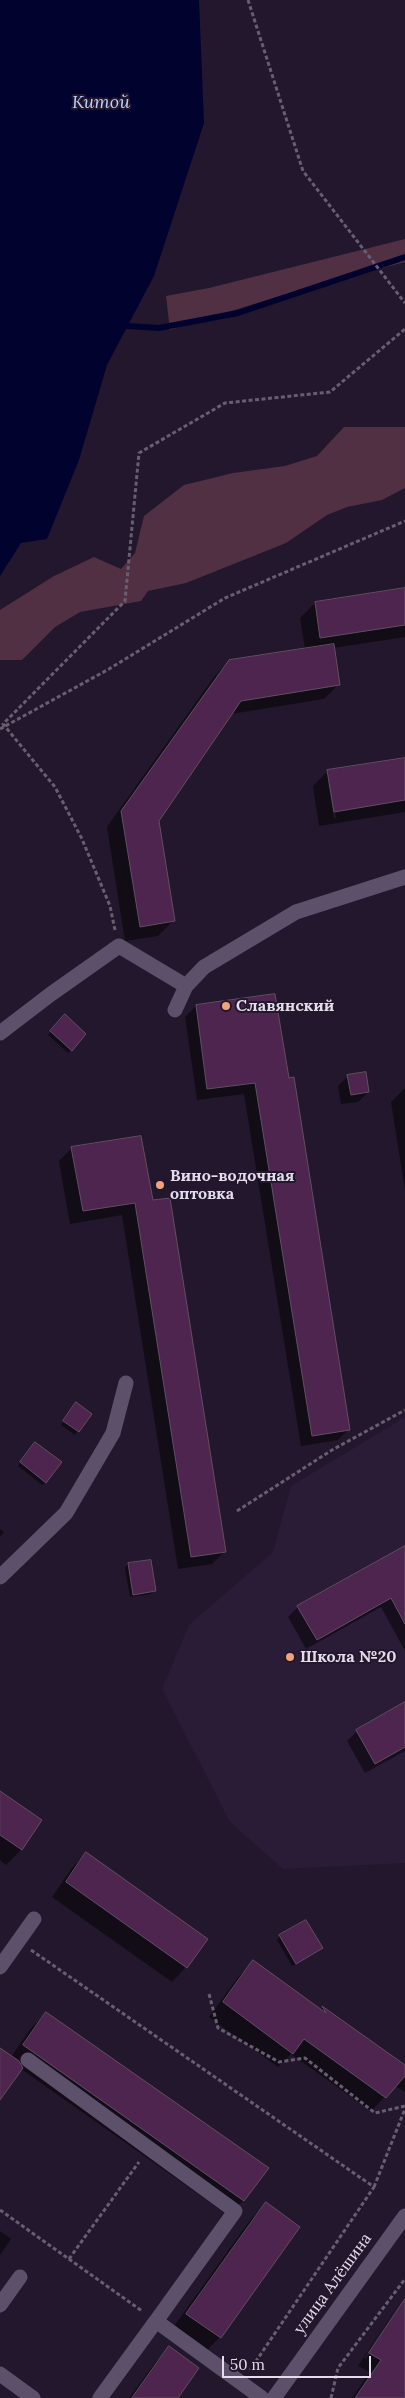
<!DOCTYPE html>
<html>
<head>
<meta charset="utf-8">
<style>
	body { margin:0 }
	#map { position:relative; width:405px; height:2398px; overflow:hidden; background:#22172c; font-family:Lora,serif }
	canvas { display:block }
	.scale { position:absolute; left:222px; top:2356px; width:149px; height:22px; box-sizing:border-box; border:2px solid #e3dceb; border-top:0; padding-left:6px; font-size:15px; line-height:18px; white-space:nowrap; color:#e3dceb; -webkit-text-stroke:4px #22172c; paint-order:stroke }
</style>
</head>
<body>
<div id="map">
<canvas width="405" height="2398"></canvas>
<div class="scale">50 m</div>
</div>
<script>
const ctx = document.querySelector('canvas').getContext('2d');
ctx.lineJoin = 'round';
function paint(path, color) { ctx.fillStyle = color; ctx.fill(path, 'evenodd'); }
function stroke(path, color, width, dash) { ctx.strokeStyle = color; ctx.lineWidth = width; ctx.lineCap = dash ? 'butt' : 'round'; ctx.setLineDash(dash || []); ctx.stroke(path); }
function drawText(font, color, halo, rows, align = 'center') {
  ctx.font = font + ' Lora,serif'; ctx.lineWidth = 4; ctx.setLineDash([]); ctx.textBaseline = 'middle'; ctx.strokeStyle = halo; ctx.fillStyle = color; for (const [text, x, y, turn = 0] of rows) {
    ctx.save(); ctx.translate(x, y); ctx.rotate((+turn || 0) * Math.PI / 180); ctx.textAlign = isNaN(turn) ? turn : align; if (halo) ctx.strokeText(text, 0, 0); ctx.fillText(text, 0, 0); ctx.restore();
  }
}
const built = new Path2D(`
	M405 1417V1863L283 1869 230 1822 162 1689 189 1625 273 1552 291 1486Z`);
const green = new Path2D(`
	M405 239V262L309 287 170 330 166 296 209 288Z
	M344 427H405V488L382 500 347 507 327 515 286 543 186 583 148 591 141 601 80 612 55 627 22 660H0V610L54 576 94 557 121 569 135 553 144 516 184 485 233 473 285 466 317 456Z`);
const water = new Path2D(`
	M0 0H199L204 123 154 276 107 365 79 460 47 539 21 543 0 576Z`);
const shadow = new Path2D(`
	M405 589V637L333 648 339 684 324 699 231 714 158 821 173 921 158 936 125 941 107 827 214 677 229 661 305 649 300 618 315 603Z
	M405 759V812L319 826 313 786 328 771ZM328 782H330L336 818H334Z
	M196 1006 288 1079 349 1429 338 1440 301 1446 244 1094 197 1100 185 1017Z
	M65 1016 85 1034 68 1053 48 1035Z
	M348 1076 368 1092 358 1102 341 1104 338 1086Z
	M405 1088V1190L391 1102Z
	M72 1148 152 1202 225 1551 212 1564 178 1569 122 1215 70 1224 59 1161Z
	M73 1407 90 1414 75 1435 61 1425Z
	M32 1447 46 1482 42 1485 18 1466Z
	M0 1529 4 1532 0 1537Z
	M405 1547V1651L381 1607 306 1649 288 1617 298 1607Z
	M128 1564 154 1591 151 1594 130 1597 125 1568Z
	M405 1703V1751L365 1773 347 1741 357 1731Z
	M0 1792 40 1821 21 1850 6 1865 0 1860Z
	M86 1853 186 1967 172 1982 52 1897 72 1868Z
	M280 1936 318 1951 292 1966 277 1940Z
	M254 1962 320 2010 322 2008 405 2067V2092L395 2086 371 2111 291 2054 278 2067 209 2017 239 1976Z
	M46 2014 267 2168 243 2201 228 2215 21 2069 0 2098V2050L11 2057 31 2028Z
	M266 2204 220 2337 205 2352 172 2329 251 2219Z
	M0 2231 11 2239 0 2255Z
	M405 2295 364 2358 366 2359 405 2301V2398H352L370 2372 358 2366Z
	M169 2348 177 2398H129L155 2363Z`);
const stream = new Path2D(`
	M128 326 159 328 238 313 405 257`);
const building = new Path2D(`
	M405 588V625L320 638 315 602Z
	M334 644 340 685 241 701 159 821 175 921 140 927 121 811 229 660Z
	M405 758V800L334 812 327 770Z
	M275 994 289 1078 294 1077 350 1430 312 1436 255 1083 207 1089 196 1005Z
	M65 1014 86 1034 72 1051 50 1031Z
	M366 1072 369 1092 351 1095 347 1075Z
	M141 1136 153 1200 170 1198 226 1552 191 1557 135 1203 83 1211 71 1147Z
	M76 1402 92 1414 79 1432 63 1421Z
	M35 1442 62 1462 46 1483 20 1462Z
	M405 1546V1624L391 1598 317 1640 297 1606Z
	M151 1560 156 1591 133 1595 128 1563Z
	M405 1702V1747L375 1764 356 1730Z
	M0 1791 42 1820 22 1850 0 1835Z
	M86 1852 208 1939 187 1968 66 1882Z
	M306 1920 323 1948 296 1964 279 1935Z
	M253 1960 326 2013 322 2006 405 2065V2076L386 2098 304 2039 293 2054 223 2002Z
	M46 2012 269 2168 244 2201 23 2045Z
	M0 2048 19 2061 23 2068 0 2100Z
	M266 2202 300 2227 221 2338 186 2314Z
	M405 2299V2398H355L381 2360 369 2353Z
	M169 2346 199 2368 178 2398H132Z`);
const path = new Path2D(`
	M248 0 303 171 405 303
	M0 729 109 669 225 598 405 521
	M115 930 110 906 82 839 55 787 3 724 125 601 139 453 225 403 330 392 405 329
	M237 1511 332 1450 405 1410
	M31 1950 374 2187 250 2370
	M209 1994 218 2028 279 2062 305 2058 375 2113 405 2106
	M374 2187 405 2109
	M0 2210 142 2311
	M69 2259 139 2162
	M331 2398 338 2368 405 2279`);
const minor = new Path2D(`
	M175 1010 186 986 204 967 296 912 405 877
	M0 1033 51 994 119 946 186 986
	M0 1577 66 1513 113 1433 126 1383
	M0 1967 34 1919
	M28 2060 235 2211 156 2321
	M0 2305 20 2277
	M0 2374 33 2398
	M100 2398 156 2321 262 2398
	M274 2398 405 2216`);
const markers = [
	[226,1006,5,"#f1a17b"],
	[160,1185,5,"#f1a17b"],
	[290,1657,5,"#f1a17b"]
];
const poiNames = [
	["Славянский",236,1006],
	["Вино-водочная",170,1176],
	["оптовка",170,1194],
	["Школа №20",300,1657]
];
const streetNames = [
	["улица Алёшина",333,2284,-54]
];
const waterNames = [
	["Китой",101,103]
];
paint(built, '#2a1c37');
paint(green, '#523043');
paint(water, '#01032e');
paint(shadow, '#0007');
stroke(stream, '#01032e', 6);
paint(building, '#4d254e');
stroke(building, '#634e63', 1);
stroke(path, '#685e71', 3, [4, 2.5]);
stroke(minor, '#5c506a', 15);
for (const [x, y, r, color] of markers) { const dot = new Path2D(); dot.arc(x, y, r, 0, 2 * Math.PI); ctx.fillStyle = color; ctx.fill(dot); stroke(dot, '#22172c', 2); }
drawText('bold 16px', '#e3dceb', '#22172c', poiNames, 'left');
drawText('16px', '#e3dceb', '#22172c', streetNames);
drawText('italic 18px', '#bbcffe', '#22172c', waterNames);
</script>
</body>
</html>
